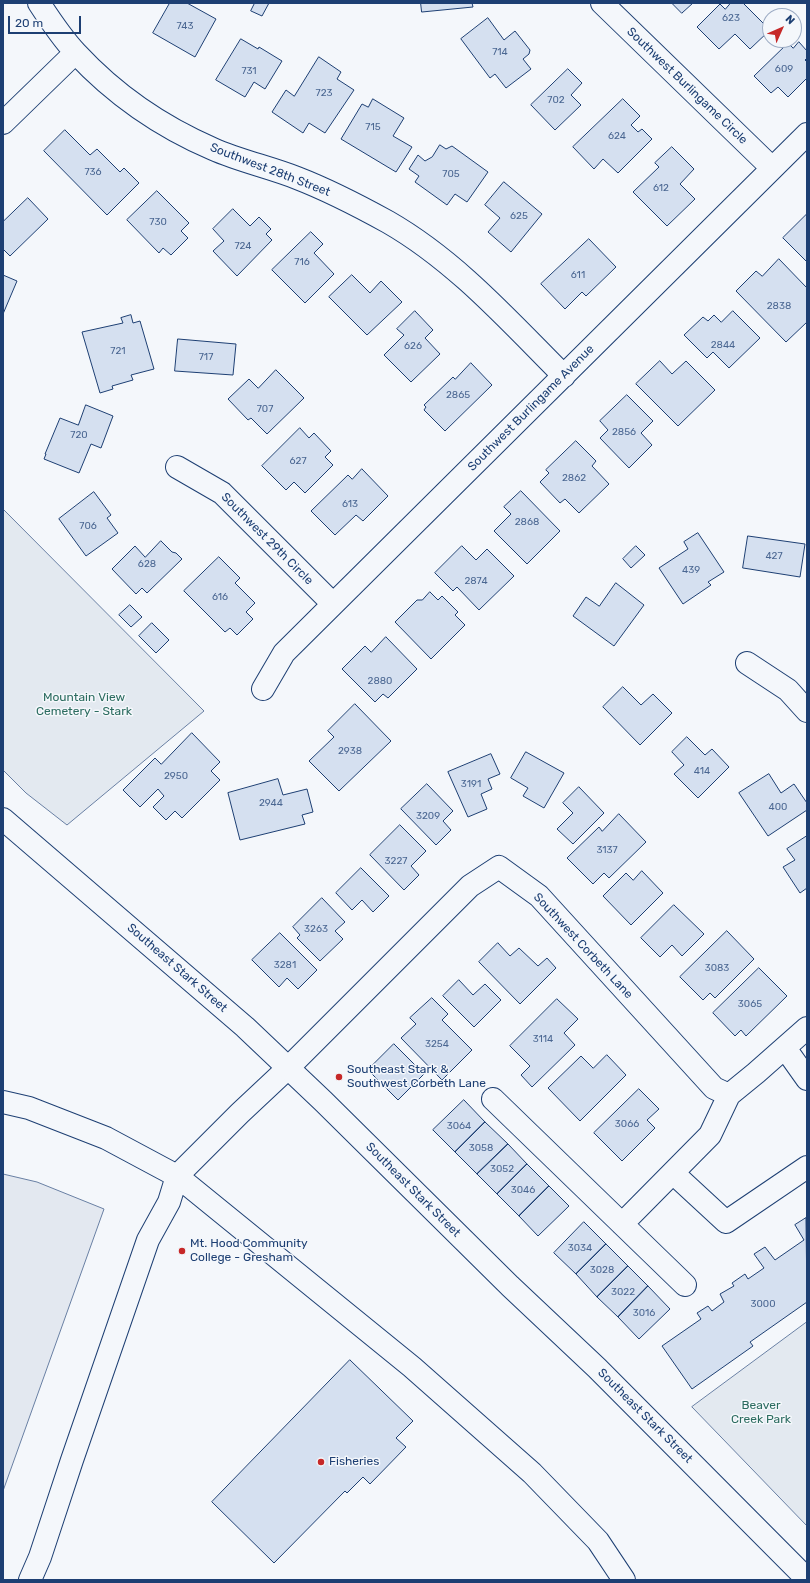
<!DOCTYPE html>
<html>
<head>
<meta charset="utf-8">
<style>
	body { margin:0 }
	#map { position:relative; width:810px; height:1583px; overflow:hidden; background:#f4f7fb; font-family:Rubik,sans-serif }
	canvas { display:block }
	.frame { position:absolute; inset:0; border:4px solid #1d3f73; pointer-events:none }
	.north { position:absolute; left:762px; top:8px; width:40px; height:40px; box-sizing:border-box; background:#f4f7fb; border:1px solid #9eadc5; border-radius:50%; rotate:45deg; font-size:11px; font-weight:700; line-height:16px; text-align:center; color:#1d3f73 }
	.north::after { content:''; display:block; margin:auto; width:14px; height:18px; background:#c62828; clip-path:polygon(50% 0,100% 100%,50% 72%,0 100%) }
	.scale { position:absolute; left:8px; top:16px; width:73px; height:18px; box-sizing:border-box; border:2px solid #1d3f73; border-top:0; padding-left:5px; font-size:12px; line-height:14px; white-space:nowrap; color:#1d3f73; -webkit-text-stroke:3px #f4f7fb; paint-order:stroke }
</style>
</head>
<body>
<div id="map">
<canvas width="810" height="1583"></canvas>
<div class="frame"></div>
<div class="north">N</div>
<div class="scale">20 m</div>
</div>
<script>
const ctx = document.querySelector('canvas').getContext('2d');
ctx.lineJoin = 'round';
function paint(path, color) { ctx.fillStyle = color; ctx.fill(path, 'evenodd'); }
function stroke(path, color, width, dash) { ctx.strokeStyle = color; ctx.lineWidth = width; ctx.lineCap = dash ? 'butt' : 'round'; ctx.setLineDash(dash || []); ctx.stroke(path); }
function drawText(font, color, halo, rows, align = 'center') {
  ctx.font = font + ' Rubik,sans-serif'; ctx.lineWidth = 3; ctx.setLineDash([]); ctx.textBaseline = 'middle'; ctx.strokeStyle = halo; ctx.fillStyle = color; for (const [text, x, y, turn = 0] of rows) {
    ctx.save(); ctx.translate(x, y); ctx.rotate((+turn || 0) * Math.PI / 180); ctx.textAlign = isNaN(turn) ? turn : align; if (halo) ctx.strokeText(text, 0, 0); ctx.fillText(text, 0, 0); ctx.restore();
  }
}
const green = new Path2D(`
	M3 509 204 711 67 825 26 793 3 770Z
	M807 1322V1526L692 1407Z`);
const parking = new Path2D(`
	M3 1174 37 1182 104 1209 3 1491Z`);
const building = new Path2D(`
	M170 3H187L216 19 195 57 153 33Z
	M255 3H269L262 16 251 11Z
	M421 3H472L473 7 422 12Z
	M672 3H693L682 13Z
	M731 3H743L770 30 750 49 735 34 719 49 697 27 720 4 725 9Z
	M488 18 504 40 515 31 530 50 529 54 523 59 531 69 506 88 495 74 490 78 461 39Z
	M241 39 258 49 259 47 282 61 265 89 254 82 245 97 216 80Z
	M799 42 807 51V58L805 60 807 62V78L788 97 778 87 771 93 754 76 788 43 793 48Z
	M319 57 341 72 337 79 354 90 325 133 309 123 303 133 272 112 286 90 294 96Z
	M568 69 582 83 571 95 581 105 555 130 531 105Z
	M373 99 404 118 393 136 412 147 396 172 341 139 362 104 368 107Z
	M623 99 640 116 631 125 638 132 642 129 652 139 618 173 603 159 594 169 573 147Z
	M65 130 90 155 97 149 120 172 124 168 139 183 107 215 44 151Z
	M440 145 446 149 452 146 488 172 467 202 455 194 447 205 415 182 419 176 409 169 418 155 425 161 432 157Z
	M672 147 694 169 680 184 695 199 667 226 633 192 659 167 655 163Z
	M504 182 542 214 511 252 488 232 500 218 485 205Z
	M157 191 189 223 181 231 188 238 171 255 163 248 159 253 127 220Z
	M28 198 48 219 10 256 3 249V222Z
	M233 209 250 226 259 217 271 229 266 234 272 240 237 276 213 251 224 241 213 229Z
	M807 214V262L783 238Z
	M311 232 323 244 314 253 334 274 305 303 272 270Z
	M589 239 616 267 586 296 582 292 565 309 541 284Z
	M779 259 807 288V322L786 342 736 291 756 271 762 276Z
	M3 275 17 281 3 314Z
	M352 275 370 293 381 281 402 302 367 335 329 297Z
	M415 311 433 330 425 338 440 354 411 382 384 355 404 335 397 329Z
	M733 311 760 338 729 368 713 352 707 358 684 335 703 317 708 321 714 315 721 322Z
	M131 315 133 323 140 321 154 369 131 375 133 380 112 386 113 389 100 393 82 332 123 323 121 318Z
	M178 339 236 344 233 375 175 371Z
	M660 361 672 374 686 361 715 390 678 426 636 384Z
	M471 363 492 385 445 431 424 410 426 407 424 405 453 377 455 379Z
	M276 370 304 398 267 434 251 418 248 420 228 399 249 379 258 388Z
	M627 395 653 421 641 433 652 445 629 468 600 438 608 430 600 421Z
	M86 405 113 416 101 448 91 444 79 473 44 459 46 454H45L60 418 78 425Z
	M300 428 309 438 314 433 331 451 325 457 333 465 305 493 294 482 286 490 262 466Z
	M576 441 596 461 592 466 609 484 579 513 565 499 560 503 540 482 549 473 546 470Z
	M362 469 388 496 363 521 356 515 335 535 311 511 348 475 352 479Z
	M521 491 560 531 527 564 494 531 511 514 504 507Z
	M94 492 111 515 107 518 118 533 86 556 59 519Z
	M698 533 724 572 708 582 711 585 683 604 659 568 688 549 684 542Z
	M748 536 805 544 800 577 743 568Z
	M161 541 172 552 176 553 182 559 147 593 142 588 136 594 112 569 135 546 145 557Z
	M462 546 476 560 487 549 514 576 479 610 457 587 453 591 435 573Z
	M636 546 645 555 631 568 623 559Z
	M219 557 240 578 235 583 255 603 246 612 253 619 237 635 230 628 225 632 184 591Z
	M616 583 644 605 614 646 573 616 586 597 599 606Z
	M430 592 438 600 442 596 458 612 455 615 465 625 431 659 395 622 417 600H422Z
	M130 605 142 617 131 627 119 615Z
	M152 623 169 640 156 653 139 636Z
	M386 637 417 669 388 698 383 694 375 702 342 669 365 646 371 652Z
	M623 687 641 705 653 694 672 713 640 745 603 707Z
	M355 704 391 741 339 791 309 761 334 737 328 731Z
	M192 733 220 762 211 771 220 780 182 818 175 811 166 820 153 807 164 796 158 789 140 807 123 790 155 758 161 764Z
	M687 737 705 755 712 749 729 767 698 798 674 774 684 765 672 752Z
	M526 752 564 773 544 808 523 796 528 788 511 778Z
	M491 754 500 774 488 779 492 789 481 794 487 809 468 817 448 772Z
	M769 774 781 793 794 784 807 803V810L768 836 739 793Z
	M278 779 283 795 307 789 313 812 302 815 305 824 240 840 228 793Z
	M427 784 453 811 443 821 451 830 436 845 401 809Z
	M579 787 604 813 573 844 557 829 573 813 563 803Z
	M619 814 646 842 609 878 604 873 593 884 567 858 599 827 602 831Z
	M400 825 426 851 411 866 419 875 404 890 370 855Z
	M807 836V888L800 893 783 867 795 860 787 849Z
	M361 868 389 896 373 912 362 900 352 910 336 893Z
	M642 871 663 893 631 925 603 896 626 873 633 880Z
	M322 898 345 922 335 931 343 939 320 961 297 938 300 935 293 927Z
	M674 905 704 934 682 956 672 945 660 957 641 938Z
	M727 931 754 959 715 998 710 993 703 1000 680 977Z
	M280 933 317 970 298 989 287 978 279 987 252 960Z
	M498 943 510 956 519 948 538 966 547 958 556 968 520 1004 479 962Z
	M759 968 787 996 746 1036 741 1030 735 1036 713 1013Z
	M459 980 473 995 485 984 501 1000 474 1027 443 996Z
	M432 998 448 1014 442 1020 472 1050 442 1080 401 1038 416 1024 410 1018Z
	M557 999 578 1019 564 1033 575 1045 532 1087 521 1075 530 1066 510 1046Z
	M394 1044 424 1074 398 1100 368 1070Z
	M607 1055 626 1075 580 1121 548 1088 581 1056 593 1068Z
	M639 1089 659 1109 647 1120 655 1128 622 1161 594 1133Z
	M464 1100 485 1122 455 1152 433 1130Z
	M485 1122 508 1144 477 1174 455 1152Z
	M508 1144 527 1164 497 1194 477 1174Z
	M527 1164 549 1186 519 1216 497 1194Z
	M549 1186 569 1206 538 1236 519 1216Z
	M806 1218 807 1302 750 1342 753 1346 692 1389 662 1346 701 1319 697 1313 708 1306 712 1311 724 1302 720 1294 734 1286 732 1283 745 1274 748 1279 764 1268 754 1254 765 1247 775 1260 804 1240 795 1225Z
	M584 1222 606 1244 576 1274 554 1253Z
	M606 1244 628 1266 597 1297 576 1274Z
	M628 1266 648 1286 618 1317 597 1297Z
	M648 1286 670 1309 639 1339 618 1317Z
	M350 1360 413 1421 396 1438 406 1447 370 1484 363 1477 347 1493 345 1491 274 1563 212 1502Z`);
const minor = new Path2D(`
	M39 3C50 20 62 38 76 53 114 94 162 127 213 149 240 161 269 167 297 178 328 190 359 206 388 222 456 261 509 321 564 376
	M602 3 772 168
	M3 123 75 53
	M177 467 222 493 333 604
	M747 663 788 690 807 711
	M263 689 284 653 807 134
	M785 1048 807 1079
	M493 1099 685 1285
	M3 1102 29 1108 106 1138 177 1176 169 1202 148 1240 72 1460 40 1557 30 1580
	M673 1173 726 1222 807 1167
	M622 1224 710 1135 729 1095
	M624 1580 598 1541 532 1473 412 1367 177 1176 240 1113 288 1068 470 886 499 867 539 896 714 1088 729 1095 756 1073 807 1028`);
const major = new Path2D(`
	M3 819 245 1027 323 1101 510 1286 597 1368 807 1579`);
const markers = [
	[339,1077,4,"#c62828"],
	[182,1251,4,"#c62828"],
	[321,1462,4,"#c62828"]
];
const numberNames = [
	["623",731,18],
	["743",185,26],
	["714",500,52],
	["609",784,69],
	["731",249,71],
	["723",324,93],
	["702",556,100],
	["715",373,127],
	["624",617,136],
	["736",93,172],
	["705",451,174],
	["612",661,188],
	["625",519,216],
	["730",158,222],
	["724",243,246],
	["716",302,262],
	["611",578,275],
	["2838",779,306],
	["2844",723,345],
	["626",413,346],
	["721",118,351],
	["717",206,357],
	["2865",458,395],
	["707",265,409],
	["2856",624,432],
	["720",79,435],
	["627",298,461],
	["2862",574,478],
	["613",350,504],
	["2868",527,522],
	["706",88,526],
	["427",774,556],
	["628",147,564],
	["439",691,570],
	["2874",476,581],
	["616",220,597],
	["2880",380,681],
	["2938",350,751],
	["414",702,771],
	["2950",176,776],
	["3191",471,784],
	["2944",271,803],
	["400",778,807],
	["3209",428,816],
	["3137",607,850],
	["3227",396,861],
	["3263",316,929],
	["3281",285,965],
	["3083",717,968],
	["3065",750,1004],
	["3114",543,1039],
	["3254",437,1044],
	["3066",627,1124],
	["3064",459,1126],
	["3058",481,1148],
	["3052",502,1169],
	["3046",523,1190],
	["3034",580,1248],
	["3028",602,1270],
	["3022",623,1292],
	["3000",763,1304],
	["3016",644,1313]
];
const streetNames = [
	["Southwest Burlingame Circle",687,86,44],
	["Southwest 28th Street",270,170,21],
	["Southwest Burlingame Avenue",531,408,-45],
	["Southwest 29th Circle",267,539,45],
	["Southwest Corbeth Lane",583,946,47],
	["Southeast Stark Street",177,968,41],
	["Southeast Stark Street",413,1190,45],
	["Southeast Stark Street",645,1416,45]
];
const parkNames = [
	["Mountain View",84,698],
	["Cemetery - Stark",84,712],
	["Beaver",761,1406],
	["Creek Park",761,1420]
];
const poiNames = [
	["Southeast Stark &",347,1070],
	["Southwest Corbeth Lane",347,1084],
	["Mt. Hood Community",190,1244],
	["College - Gresham",190,1258],
	["Fisheries",329,1462]
];
paint(green, '#e3e9f0');
stroke(green, '#687fa3', 1);
paint(parking, '#e3e8f0');
stroke(parking, '#687fa3', 1);
paint(building, '#d5e0f0');
stroke(building, '#1d3f73', 1);
stroke(minor, '#1d3f73', 24);
stroke(major, '#1d3f73', 24);
stroke(minor, '#f4f7fb', 22);
stroke(major, '#f4f7fb', 22);
for (const [x, y, r, color] of markers) { const dot = new Path2D(); dot.arc(x, y, r, 0, 2 * Math.PI); ctx.fillStyle = color; ctx.fill(dot); stroke(dot, '#f4f7fb', 1.5); }
drawText('10px', '#4b6792', null, numberNames);
drawText('12px', '#1d3f73', '#f4f7fb', streetNames);
drawText('12px', '#2c6c60', '#f4f7fb', parkNames);
drawText('12px', '#1d3f73', '#f4f7fb', poiNames, 'left');
</script>
</body>
</html>
